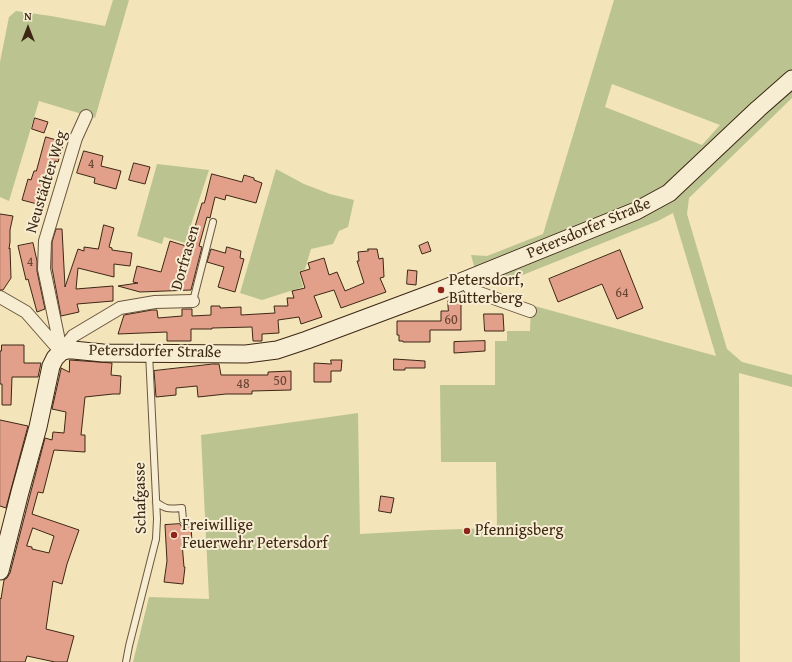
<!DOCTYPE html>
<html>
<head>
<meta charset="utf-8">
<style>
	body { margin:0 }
	#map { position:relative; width:792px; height:662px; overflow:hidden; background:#f3e4ba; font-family:"Gentium Book Plus",serif }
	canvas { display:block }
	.north { position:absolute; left:8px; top:8px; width:40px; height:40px; -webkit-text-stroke:3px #f7edd2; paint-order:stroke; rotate:0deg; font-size:11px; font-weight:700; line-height:16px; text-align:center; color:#3d2714 }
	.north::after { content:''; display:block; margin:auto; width:14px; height:18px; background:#3d2714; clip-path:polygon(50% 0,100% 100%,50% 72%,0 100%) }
</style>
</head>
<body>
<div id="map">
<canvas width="792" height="662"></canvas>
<div class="north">N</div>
</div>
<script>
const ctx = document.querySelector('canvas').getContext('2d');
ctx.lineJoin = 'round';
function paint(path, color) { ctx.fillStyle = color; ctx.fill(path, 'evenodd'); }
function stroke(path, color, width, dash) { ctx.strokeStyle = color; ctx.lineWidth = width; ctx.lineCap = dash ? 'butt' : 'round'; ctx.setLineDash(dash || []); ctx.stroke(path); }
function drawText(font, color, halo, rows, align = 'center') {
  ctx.font = font + ' "Gentium Book Plus",serif'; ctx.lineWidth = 4; ctx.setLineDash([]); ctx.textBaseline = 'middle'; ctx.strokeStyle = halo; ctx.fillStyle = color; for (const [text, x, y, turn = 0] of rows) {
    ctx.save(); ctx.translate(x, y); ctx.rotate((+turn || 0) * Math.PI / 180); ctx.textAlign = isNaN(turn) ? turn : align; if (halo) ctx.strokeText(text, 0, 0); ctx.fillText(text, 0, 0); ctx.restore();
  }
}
const green = new Path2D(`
	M113 0H129L95 118 39 101 9 201 0 197V62L9 17 16 11 51 16 105 26Z
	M614 0H792V98L689 198 687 214 727 349 742 362 792 375V387L739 373 740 662H133L149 597 209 599 201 435 358 413 360 534 431 530 497 528 496 462H441L440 385H495V341H507V331H530L531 305 716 356 673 213 658 221 500 284 480 287 471 255 487 256 543 234ZM612 84 720 125 702 145 605 107Z
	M157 164 209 170 185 243 164 237 162 244 137 236Z
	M276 169 304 184 330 194 354 200 348 227 339 231 333 244 311 249 305 269 299 272 303 287 262 300 240 293Z`);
const building = new Path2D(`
	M35 118 48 122 44 133 32 129Z
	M46 137 60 141 59 144 63 145 58 162 55 161 46 193 44 192 41 205 22 200 28 179 31 180 34 171H36Z
	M84 151 103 156 101 166 121 171 116 189 94 183 95 178 77 173Z
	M134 163 150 167 145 184 129 180Z
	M212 174 242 182 244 175 254 178V180L262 183 256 203 226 195 225 200 215 197 210 218 207 217 199 246 202 247 191 290 140 292 118 286 138 283 133 282 137 266 161 272 170 241 189 247 202 203H204Z
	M0 214 13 216 10 230V242L9 249 10 248 11 278 3 290H0Z
	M104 225 114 228 109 247 112 248V250L132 253 130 266 114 264V277L78 268 76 289 113 286V301L77 304 79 312 61 316 52 268V242L56 229H62L65 287 78 249 84 251V247L98 249Z
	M428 242 431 251 422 254 419 246Z
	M33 243 37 261V271L45 309 37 312 28 279 26 280 18 246Z
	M227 247 241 251 240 258 244 259 235 292 218 287 224 267 207 262 211 249 225 253Z
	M368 249H377L379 259 383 258 384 277 380 278 386 292 341 308 334 290 314 296 322 317 301 324 299 317 278 320 279 333 262 334V341H253L252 327 212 328V329H191V341H167V332L118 334 124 315 152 310H157L158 318 182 316V309H192V316L211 315V306H220V308L241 307V315L275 313 274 306H288L287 298H294L292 291 305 288 300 272 310 269 308 263 324 258 329 275 337 272 345 291 364 283 357 261H359L358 252 368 251Z
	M620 250 643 308 617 319 602 284 558 302 549 279Z
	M408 270 417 271 416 285 407 284Z
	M448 301H461V330H430V342H403V341H399V335H397V321H441V311H448Z
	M484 314H503L504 331H485Z
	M485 341V351L454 353V342Z
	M2 345H24V363H41L38 377H12L11 405H2V384H0V351H1Z
	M394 359 425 361V368H405V370H394Z
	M70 360 112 363 111 375 121 376 120 394H113L85 397 81 435H85V452L54 450 43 493 38 492 32 514 79 530 67 564 62 584 53 581 46 629 74 636 67 662H55L27 656 25 662H0V598L1 599 4 580 7 578 10 573 30 495 45 438 52 440 53 432 64 433 66 412 52 409 61 369V368L69 372ZM33 528 54 536 49 553 32 549V547L27 546Z
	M331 360H342L341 371H331V382H314V363L331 364Z
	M213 364H219L221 375H268V372L291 371V390L252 391V394H226L198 397 197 386 176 388V395L156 397 154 371Z
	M0 420 28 426 6 508 0 506Z
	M381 496 394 498 391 513 379 511Z
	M180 524 181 526H191L192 542 182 543 184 567H185L183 584 164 582 167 561 165 525Z`);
const lane = new Path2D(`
	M193 301 213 222
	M156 502C167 510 169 509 182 508L183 520
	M126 662 129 646 156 539 157 519 149 353`);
const street = new Path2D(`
	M464 280 471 290 530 311
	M0 297 26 312 61 352
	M61 352 58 336 44 269 45 241 76 138 86 116
	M61 352 73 336 120 308 155 302 193 301`);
const secondary = new Path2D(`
	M0 571 20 492 38 427 51 366 55 358 61 352 67 350H73L103 353 246 354 277 350 307 340 441 290 636 211 669 193 758 109 792 79`);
const markers = [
	[441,290,4,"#8f2418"],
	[467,531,4,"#8f2418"],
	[174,535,4,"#8f2418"]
];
const numberNames = [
	["4",91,164],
	["4",30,262],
	["64",622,293],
	["60",451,320],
	["50",280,381],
	["48",243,384]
];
const streetNames = [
	["Neustädter Weg",47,182,-73],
	["Petersdorfer Straße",589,229,-23],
	["Dorfrasen",186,258,-74],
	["Petersdorfer Straße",155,352,1],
	["Schafgasse",141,498,-91]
];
const poiNames = [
	["Petersdorf,",449,281],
	["Butterberg",449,299],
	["Freiwillige",182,526],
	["Feuerwehr Petersdorf",182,544],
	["Pfennigsberg",475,531]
];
paint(green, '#bbc490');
paint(building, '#e2a08a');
stroke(building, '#3d2714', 1);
stroke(lane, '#6a563e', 8);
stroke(street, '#6a563e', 14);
stroke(secondary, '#3d2714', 19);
stroke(lane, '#f7edd2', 6);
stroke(street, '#f7edd2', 12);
stroke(secondary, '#f7edd2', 17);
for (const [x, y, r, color] of markers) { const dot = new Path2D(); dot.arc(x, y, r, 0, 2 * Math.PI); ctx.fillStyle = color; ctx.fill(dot); stroke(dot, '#f7edd2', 1.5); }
drawText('14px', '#664532', null, numberNames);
drawText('16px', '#3d2714', '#f7edd2', streetNames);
drawText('16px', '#3d2714', '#f7edd2', poiNames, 'left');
</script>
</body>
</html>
